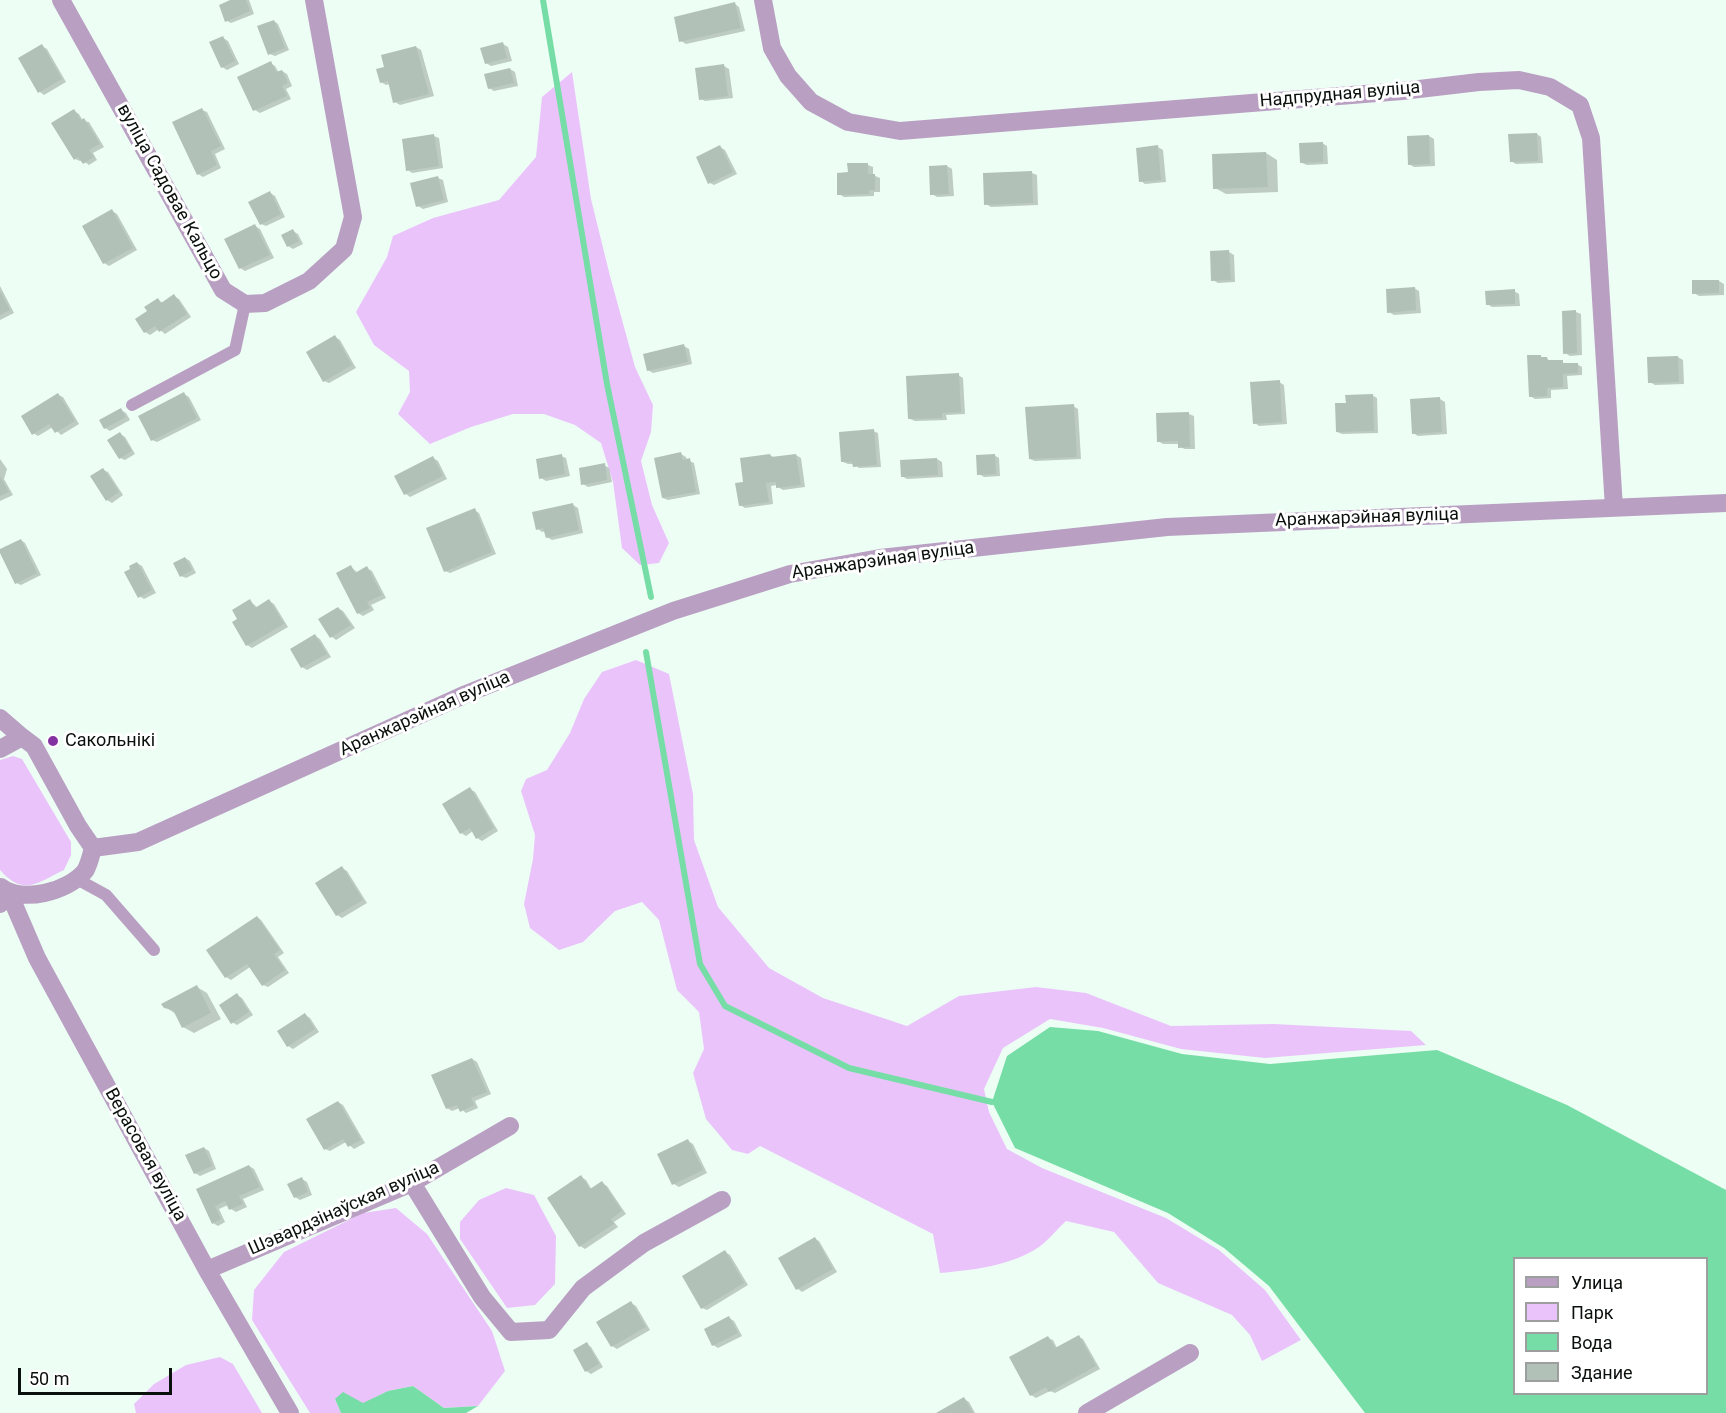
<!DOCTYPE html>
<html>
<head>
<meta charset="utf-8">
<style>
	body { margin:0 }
	#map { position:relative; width:1726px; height:1413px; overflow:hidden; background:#edfef4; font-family:Roboto,sans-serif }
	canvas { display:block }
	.legend { position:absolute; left:1513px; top:1257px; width:195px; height:138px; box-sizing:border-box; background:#fff; border:2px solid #9d9f9e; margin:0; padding:8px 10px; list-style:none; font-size:18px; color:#0a100c }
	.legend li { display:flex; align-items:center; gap:12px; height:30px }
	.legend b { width:30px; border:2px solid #9d9f9e }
	.scale { position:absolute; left:18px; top:1368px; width:154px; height:27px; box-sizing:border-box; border:3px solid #0a100c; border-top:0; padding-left:8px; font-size:18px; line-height:21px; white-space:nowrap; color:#0a100c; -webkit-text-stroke:4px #fff; paint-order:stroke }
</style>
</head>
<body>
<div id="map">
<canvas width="1726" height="1413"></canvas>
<ul class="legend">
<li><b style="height:8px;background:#b9a0c3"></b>Улица</li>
<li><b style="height:16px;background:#eac3fb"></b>Парк</li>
<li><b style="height:16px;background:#77dda6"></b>Вода</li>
<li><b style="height:16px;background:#b1c1b7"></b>Здание</li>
</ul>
<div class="scale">50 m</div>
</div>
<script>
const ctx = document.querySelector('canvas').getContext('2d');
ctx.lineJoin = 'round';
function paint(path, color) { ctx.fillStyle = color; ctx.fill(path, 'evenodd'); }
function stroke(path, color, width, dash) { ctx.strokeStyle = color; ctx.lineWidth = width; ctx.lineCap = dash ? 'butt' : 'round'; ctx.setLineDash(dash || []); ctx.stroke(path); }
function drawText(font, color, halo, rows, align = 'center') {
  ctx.font = font + ' Roboto,sans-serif'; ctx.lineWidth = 6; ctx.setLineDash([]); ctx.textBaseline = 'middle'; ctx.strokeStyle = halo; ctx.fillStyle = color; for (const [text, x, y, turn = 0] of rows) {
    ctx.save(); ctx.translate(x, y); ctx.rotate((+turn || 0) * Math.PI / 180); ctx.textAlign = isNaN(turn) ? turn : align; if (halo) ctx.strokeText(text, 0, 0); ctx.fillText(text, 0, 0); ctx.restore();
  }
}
const green = new Path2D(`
	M572 72 591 199 610 276 635 367 653 405 651 432 641 461 652 505 669 543 659 563 640 565 622 548 613 482 601 443 575 425 544 414H513L471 427 430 444 398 414 410 392 409 371 374 345 356 312 387 257 393 236 433 218 499 200 536 157 542 97Z
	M636 660 669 674 693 794 694 840 718 907 769 968 823 998 907 1026 959 996 1036 987 1086 993 1171 1026 1274 1024 1411 1031 1426 1045 1265 1058 1181 1049 1103 1028 1050 1019 1003 1048 984 1089 989 1112 1007 1149 1042 1168 1166 1218 1219 1250 1265 1290 1301 1340 1262 1361 1250 1335 1232 1315 1158 1283 1114 1232 1066 1221C1057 1229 1049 1240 1039 1247 1010 1266 974 1270 940 1273L933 1234 760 1146 748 1154 732 1150 706 1119 693 1073 704 1049 699 1012 677 990 659 920 642 902 615 911 583 942 559 950 530 928 524 904 533 859 535 835 521 791 526 779 547 770 570 733 584 699 602 672Z
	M13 756 22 759 71 842V855L64 870C37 883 24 897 0 870V760Z
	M506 1188 534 1195 556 1236 555 1284 535 1305 507 1308 460 1239V1222L479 1200Z
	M396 1208 427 1234 492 1331 505 1371 478 1406 444 1408 413 1386 388 1391 363 1404 335 1399 341 1413H310L252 1320 254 1290 284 1252 363 1213Z
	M220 1357 233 1364 262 1413H136L134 1404 154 1384 186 1365Z`);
const water = new Path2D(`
	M1050 1027 1098 1031 1182 1054 1270 1064 1437 1050 1567 1105 1726 1190V1413H1365L1269 1286 1224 1248 1168 1213 1015 1148 992 1102 1007 1056ZM1706 1258V1394H1514V1258Z
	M413 1386 444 1408 478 1406 466 1413H341L335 1399 343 1392 363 1403 388 1391Z`);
const shadow = new Path2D(`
	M234 0H249L254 14 231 23 227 21Z
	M735 4 739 7 745 31 686 44 681 41Z
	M274 21 278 24 289 50 275 56 270 54Z
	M223 38 228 41 239 64 227 70 222 67Z
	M503 44 508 47 512 61 491 66 486 63Z
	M42 46 47 49 66 82 44 95 40 92Z
	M416 47 421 50 434 96 400 105 395 102 390 84 386 85 381 82 386 68Z
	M270 63 275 66 279 73 282 71 287 74 292 86 286 89 291 99 260 113 255 110Z
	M724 66 729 69 733 98 705 101 701 99Z
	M510 69 515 72 518 86 494 91 489 88Z
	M202 110 207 112 225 149 215 154 221 168 203 177 198 174Z
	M74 111 79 114 83 121 89 122 104 147 93 153 97 160 89 165 82 160 80 161 75 159Z
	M1537 134 1541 137 1543 163 1516 164 1511 161Z
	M434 136 439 138 443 168 412 173 408 170Z
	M1429 136 1434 139 1435 166 1414 167 1409 164Z
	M1322 143 1327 146 1328 164 1307 165 1302 163Z
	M720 147 725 150 737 174 714 185 710 183Z
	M1158 147 1163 150 1166 182 1145 184 1141 181Z
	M1266 153 1277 160 1278 192 1226 194 1215 188Z
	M868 165 873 167V175L880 178V192H874V196L844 197 839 194 849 174Z
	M947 166 952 169 954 196 937 197 932 194Z
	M1032 173 1037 175 1038 205 991 207 986 204Z
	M438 178 443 180 448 202 423 209 418 206Z
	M270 193 275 196 285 217 266 226 261 224Z
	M112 211 117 214 137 250 109 266 104 263Z
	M255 226 260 229 274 258 245 271 240 268Z
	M293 231 298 234 303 244 293 249 288 246Z
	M1229 252 1234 255 1235 282 1218 283 1213 280Z
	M1719 281 1724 284V295L1699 296 1694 293V282Z
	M0 286 14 313 0 320Z
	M1414 288 1419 291 1421 313 1394 315 1389 312Z
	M1514 291 1519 294 1520 306 1492 307 1487 304Z
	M174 296 179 299 191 317 165 334 159 329 150 335 145 332 149 311 158 300 163 303Z
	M1576 312 1581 314 1582 355 1570 356 1565 353Z
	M335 337 340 340 356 368 329 383 324 381Z
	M684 346 689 349 692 364 653 373 648 370Z
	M1540 356 1553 362 1577 364 1582 367V375L1567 376 1568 389 1551 390V398L1535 399 1530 396Z
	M1678 357 1683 360 1684 384 1655 385 1650 382Z
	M958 375 963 378 965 414 946 415 947 420 915 421 910 419Z
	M1279 382 1284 385 1287 424 1259 426 1255 423Z
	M184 394 189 397 201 420 157 442 152 440Z
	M58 395 63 397 79 424 61 435 53 427 38 436 33 433Z
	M1372 395 1377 398 1378 433 1342 434 1337 432 1347 404Z
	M1440 399 1445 402 1447 434 1418 436 1413 433Z
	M1073 406 1078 409 1081 459 1035 461 1030 459Z
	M121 410 126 413 130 420 110 431 105 428Z
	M1157 414H1189L1194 416 1195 449H1185L1180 447V444H1163L1158 441Z
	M873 431 878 433 881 467 859 468 854 464H848L843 462Z
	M120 434 125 437 135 454 125 460 120 458Z
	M681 454 686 457 687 460 694 463 700 494 668 500 663 498Z
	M770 455 775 458 796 455 801 458 805 487 783 490 778 487 777 485 771 486 773 504 745 508 740 505 744 483Z
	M994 455 999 458 1000 476 984 477 979 474Z
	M561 456 566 458 570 476 546 481 541 478Z
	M433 458 438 461 447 479 410 497 406 494 397 477Z
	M0 459 7 469 4 479 13 495 0 501Z
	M937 459 942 462 943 477 907 479 902 476 901 461Z
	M604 465 609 468 612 482 588 487 583 484Z
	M103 470 108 472 123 495 112 503 107 500Z
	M573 505 578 508 583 533 552 540 547 537 546 531 542 532 538 529Z
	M474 510 479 513 496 554 450 573 445 571Z
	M21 540 25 543 41 575 21 585 16 583Z
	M185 558 190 561 196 573 186 578 181 576Z
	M137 563 142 566 156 593 144 599 139 596Z
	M351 567 358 573 367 568 372 571 386 598 371 605 374 610 363 616 358 613Z
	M250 601 258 608 269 601 274 604 288 627 252 648 247 645 239 619Z
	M338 608 343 611 355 628 336 640 332 637 320 620Z
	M315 636 320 639 331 657 307 670 302 667Z
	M470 789 475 792 498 831 482 841 477 838 473 831 466 836 461 833Z
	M342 868 347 871 367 903 342 918 337 915Z
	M257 917 261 920 284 953 278 957 289 973 268 987 263 985 250 967 231 980 226 977 208 950Z
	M197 987 207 993 221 1019 194 1033 183 1027 176 1014 165 1007Z
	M237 995 242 998 253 1015 237 1025 232 1022Z
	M305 1015 310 1018 319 1032 293 1049 288 1046 279 1031Z
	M472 1059 477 1062 491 1094 475 1101 478 1108 466 1113 460 1108 452 1111 447 1108Z
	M338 1102 343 1105 365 1143 354 1149 346 1142 330 1151 325 1149Z
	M688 1141 693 1144 707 1173 679 1187 674 1184 659 1155Z
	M204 1148 209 1151 216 1169 200 1176 195 1173Z
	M249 1166 254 1169 264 1190 243 1199 247 1207 236 1212 231 1209 228 1205 219 1209 225 1222 218 1226 213 1223 198 1190Z
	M581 1177 586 1180 592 1190 602 1183 607 1186 626 1214 614 1222 618 1227 585 1249 580 1246Z
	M302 1179 307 1182 312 1195 300 1200 295 1197Z
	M815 1239 819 1241 837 1272 802 1292 798 1289Z
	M725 1252 730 1255 748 1285 707 1310 702 1308Z
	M631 1303 636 1306 650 1330 617 1349 612 1346Z
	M729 1318 734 1321 742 1336 718 1348 713 1345 706 1330Z
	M1078 1337 1083 1339 1100 1369 1055 1393 1050 1391 1036 1398 1031 1395 1048 1338 1053 1340 1057 1348Z
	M587 1344 591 1347 603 1367 591 1374 586 1371Z
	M964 1399 969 1402 975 1413H939Z`);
const stream = new Path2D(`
	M543 0 607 384 651 597
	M646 652 700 964 725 1006 849 1068 992 1102`);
const building = new Path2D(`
	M230 0H246L250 11 225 22 219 5Z
	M735 2 741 28 679 42 674 17Z
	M274 20 285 48 268 55 257 26Z
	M223 36 235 61 221 68 209 42Z
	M503 42 507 58 485 64 480 48Z
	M42 44 62 79 38 93 18 58Z
	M416 46 429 94 393 103 388 81 380 83 376 69 384 67 381 55Z
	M271 61 276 72 282 70 288 83 282 86 287 96 253 111 237 77Z
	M724 64 728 96 699 100 695 68Z
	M510 68 514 83 488 89 484 74Z
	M202 108 221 146 211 151 217 165 197 175 172 122Z
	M74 109 81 120 84 118 100 144 89 150 94 157 83 164 78 157 74 160 51 123Z
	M1537 133 1538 161 1510 162 1508 134Z
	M434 134 439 166 406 171 402 139Z
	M1429 135 1430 164 1408 165 1407 136Z
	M1323 142V162L1300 163 1299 143Z
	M720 145 733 172 708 184 696 157Z
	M1158 145 1161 180 1139 182 1136 148Z
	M1266 152 1268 187 1213 189 1212 154Z
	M847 163H868V174H875V190H869V194L837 195V173L848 172Z
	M947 165 949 194 930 195 929 166Z
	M1032 171 1033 203 984 205 983 173Z
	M438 176 444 200 416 207 410 183Z
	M270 191 281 214 260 225 248 202Z
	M112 209 133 248 103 264 82 226Z
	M255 224 270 255 239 269 224 239Z
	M293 229 299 241 287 247 281 235Z
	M1229 250 1231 280 1211 281 1210 251Z
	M1692 280H1719V293L1692 294Z
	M1415 287 1416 310 1387 313 1386 289Z
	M1515 289V304L1486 305 1485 291Z
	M0 291 10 310 0 315Z
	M174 294 187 314 159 332 155 326 144 333 135 319 147 311 144 307 158 298 161 303Z
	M1576 310 1577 353 1563 354 1562 311Z
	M335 335 352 365 323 382 306 352Z
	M684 344 688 362 647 371 643 354Z
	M1527 355H1541V357H1547L1548 360H1563V363H1578V373L1563 374V387L1547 388V396L1529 397Z
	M1678 356 1679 382 1648 383 1647 357Z
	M959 373 961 412 942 413V418L908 419 906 376Z
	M1280 380 1282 422 1253 424 1250 382Z
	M184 392 197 418 151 441 138 416Z
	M58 393 75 421 55 433 49 424 32 435 21 416Z
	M1373 394 1374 431 1336 432 1335 403H1346L1345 395Z
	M1440 397 1442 432 1412 434 1410 399Z
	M1074 404 1077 457 1029 459 1025 407Z
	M121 408 126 417 104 429 99 420Z
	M1189 412 1190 447 1178 448V441L1157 442 1156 413Z
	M874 429 877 465 853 467 852 462H841L839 432Z
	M120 432 132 451 119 459 107 440Z
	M681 452 683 460 690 458 696 492 662 498 654 458Z
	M562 454 565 474 539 479 536 459Z
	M770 454 771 457 796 454 801 485 776 488V482L766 483 769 502 739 506 735 483 743 482 740 458Z
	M995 454 996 474 977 475 976 455Z
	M433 456 443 476 404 495 394 476Z
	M937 458 938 475 901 477 900 460Z
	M605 463 607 480 581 485 579 468Z
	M103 468 119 492 106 501 90 476Z
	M0 476 9 492 0 496Z
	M573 503 579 530 546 538 543 528 536 530 532 512Z
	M475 508 492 552 444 572 426 528Z
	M21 539 37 573 15 584 0 553V549Z
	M185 557 192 570 180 577 173 563Z
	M137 562 152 590 138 598 124 572 130 569 129 566Z
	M351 565 355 573 367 566 382 595 367 602 370 608 357 614 336 573Z
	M250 599 255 608 269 599 284 624 246 646 232 622 237 619 232 610Z
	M338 607 351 625 330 638 318 619Z
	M315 634 327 654 301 668 290 649Z
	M470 787 494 828 476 839 470 828 460 834 442 804Z
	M342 866 363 900 336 916 315 883Z
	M257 916 280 950 274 954 285 970 262 986 247 964 225 978 206 950Z
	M197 985 211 1013 182 1028 173 1010 164 1008 161 1004Z
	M237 993 249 1012 231 1024 219 1005Z
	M305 1013 315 1029 287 1047 277 1031Z
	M472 1058 487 1092 471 1098 474 1105 460 1112 457 1105 446 1109 431 1075Z
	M338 1101 361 1140 348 1147 343 1139 324 1150 306 1119Z
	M688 1139 703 1170 672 1185 657 1154Z
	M204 1147 212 1166 194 1174 185 1155Z
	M249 1165 260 1187 239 1196 243 1204 229 1210 225 1201 215 1206 221 1219 212 1224 196 1189Z
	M581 1175 590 1189 602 1181 622 1211 611 1219 614 1224 579 1247 547 1198Z
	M302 1177 308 1192 294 1198 287 1184Z
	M815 1237 833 1269 796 1290 778 1258Z
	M725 1250 744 1283 701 1309 682 1276Z
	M631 1301 646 1327 611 1347 596 1322Z
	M729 1316 738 1333 712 1346 704 1329Z
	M1079 1335 1096 1366 1049 1392 1046 1387 1030 1396 1009 1357 1048 1336 1055 1348Z
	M587 1342 599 1364 585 1372 573 1350Z
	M964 1397 973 1413H936Z`);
const service = new Path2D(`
	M132 405 235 350 245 304
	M75 878 106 895 154 950`);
const minor = new Path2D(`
	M61 0 223 290 245 304 265 303 309 281 344 249 353 217 314 0
	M763 0 772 48 788 76 811 102 848 122 900 131 1402 91 1479 82 1519 80 1550 87 1580 105 1591 138 1614 508
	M0 718 22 737
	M0 749 22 737 34 746 78 826 93 848C91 855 89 865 85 871 69 891 22 904 1 887
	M93 848 138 842 466 694 673 611 790 574 880 558 1167 527 1726 503
	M0 904 9 893 37 958 207 1270 290 1413
	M412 1183 482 1297 511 1332 549 1330 583 1288 644 1243 722 1200
	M207 1270 412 1183 510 1126
	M1087 1413 1190 1353`);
const markers = [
	[53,741,6,"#8332a1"]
];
const streetNames = [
	["Надпрудная вуліца",1340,95,-5],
	["вуліца Садовае Кальцо",169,192,61],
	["Аранжарэйная вуліца",1367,518,-2],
	["Аранжарэйная вуліца",883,561,-8],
	["Аранжарэйная вуліца",425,714,-24],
	["Верасовая вуліца",145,1155,61],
	["Шэвардзінаўская вуліца",344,1209,-24]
];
const poiNames = [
	["Сакольнікі",65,741]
];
paint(green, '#eac3fb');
paint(water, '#77dda6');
paint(shadow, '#0003');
stroke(stream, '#77dda6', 6);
paint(building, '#b1c1b7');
stroke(service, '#b9a0c3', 12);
stroke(minor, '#b9a0c3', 18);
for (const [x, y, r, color] of markers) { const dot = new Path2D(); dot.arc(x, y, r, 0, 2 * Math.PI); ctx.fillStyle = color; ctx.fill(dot); stroke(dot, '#fff', 2); }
drawText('18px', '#0a100c', '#fff', streetNames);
drawText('18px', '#0a100c', '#fff', poiNames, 'left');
</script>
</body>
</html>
